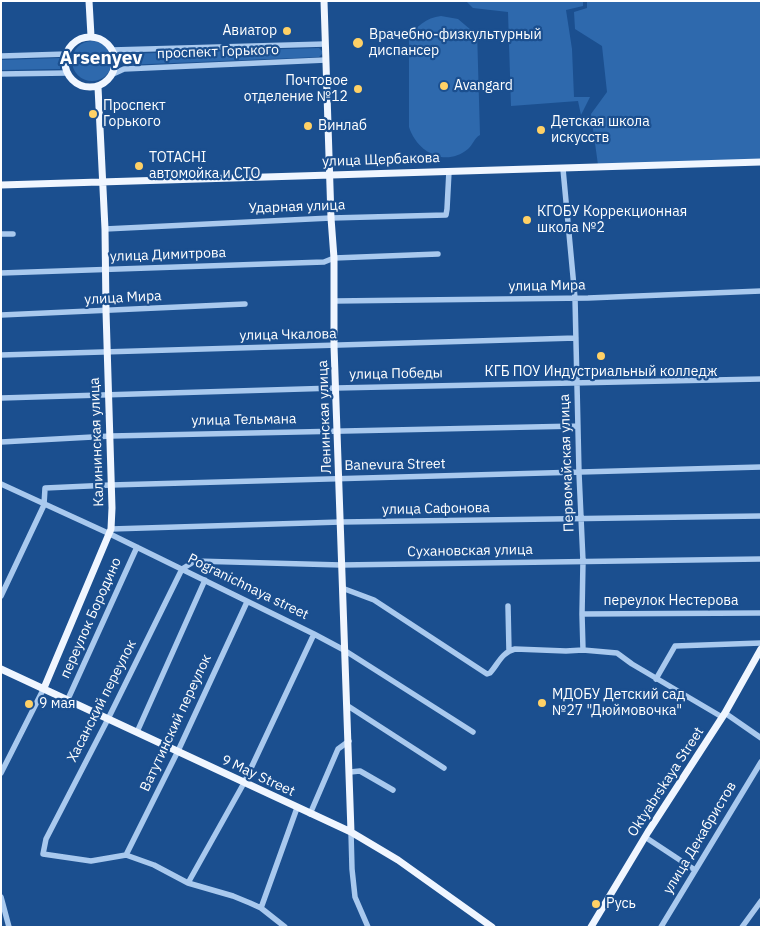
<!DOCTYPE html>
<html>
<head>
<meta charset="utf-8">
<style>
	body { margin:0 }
	#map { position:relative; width:762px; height:928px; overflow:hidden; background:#1b4f8f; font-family:"IBM Plex Sans",sans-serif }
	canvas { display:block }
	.frame { position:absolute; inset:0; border:2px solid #fff; pointer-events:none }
</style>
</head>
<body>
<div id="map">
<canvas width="762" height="928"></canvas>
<div class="frame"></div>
</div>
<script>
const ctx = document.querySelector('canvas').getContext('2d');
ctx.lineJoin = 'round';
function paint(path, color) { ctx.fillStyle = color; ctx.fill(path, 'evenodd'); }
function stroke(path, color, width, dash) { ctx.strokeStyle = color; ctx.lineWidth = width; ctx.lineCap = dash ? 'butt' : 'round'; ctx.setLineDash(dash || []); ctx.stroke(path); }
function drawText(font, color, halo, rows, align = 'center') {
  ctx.font = font + ' "IBM Plex Sans",sans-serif'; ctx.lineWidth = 4.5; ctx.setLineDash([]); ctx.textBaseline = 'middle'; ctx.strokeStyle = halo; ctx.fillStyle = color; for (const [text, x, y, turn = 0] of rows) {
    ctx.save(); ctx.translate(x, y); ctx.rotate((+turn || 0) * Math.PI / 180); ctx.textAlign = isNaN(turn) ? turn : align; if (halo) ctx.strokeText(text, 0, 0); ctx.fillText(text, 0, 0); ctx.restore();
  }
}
const green = new Path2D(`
	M466 1H583V6L566 10 572 49 574 97H590L581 115 578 101 511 106 508 12 473 8Z
	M587 1H761V161L598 165 591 114 607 92 602 46 575 29 574 12 587 8Z
	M441 16 458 19 471 30H477L480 135C474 138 473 145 468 149 445 168 417 152 409 127V39C416 26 426 18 441 16Z
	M72 61a20 20 0 1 1 40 0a20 20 0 1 1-40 0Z
	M319 48 322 51V54L319 57 125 65 121 61V57L125 54Z
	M60 58V69L1 70V60Z`);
const minor = new Path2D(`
	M112 50 325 44
	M1 56 67 54
	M1 74 67 73
	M113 74 124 69 326 60
	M563 169 575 298 579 473 583 561 582 614 583 650
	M105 229 331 218 446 215 447 209 449 171
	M1 234H13
	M1 273 324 262 334 258 438 254
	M334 301 588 298 761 291
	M1 315 245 304
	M1 355 576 338
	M1 398 336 388 761 379
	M1 442 111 436 578 426
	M1 484 110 534 314 634 344 650 473 732
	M111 529 341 522 761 516
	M342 588 374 600 487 674 490 673C498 664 502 652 515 649L566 651 583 650 617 653 632 664 722 717
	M1 596 44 505 45 488 111 485 761 467
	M508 606 509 651
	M582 614 761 613
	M656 679 675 646 761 643
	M68 699 137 547
	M348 706 444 768
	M725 713 761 738
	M137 732 205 580
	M350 772 360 771 393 790
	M1 773 44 688
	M310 814 338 749 349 741
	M351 832 352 869 355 897 368 927
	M645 837 695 870
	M126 855 178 751 247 602
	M188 883 244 783 314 634
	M1 897 9 927
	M261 908 297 808
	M285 927 261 908 250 903 233 896 188 883 154 865 126 855 91 861 43 854 46 839 108 719 182 569 195 561 341 565 761 559
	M661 927 761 762
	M742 927 761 901`);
const major = new Path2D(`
	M89 1 91 36
	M324 1 331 218 334 258V346L351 832
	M65 62a25 25 0 1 1 50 0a25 25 0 1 1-50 0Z
	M1 185C254 176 508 171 761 162
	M1 669 351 832 398 860 492 927
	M44 688 111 529 112 508 106 311 105 229 98 87
	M591 927 648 832 725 713 761 649`);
const markers = [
	[287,31,5,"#ffd166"],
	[358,43,6,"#ffd166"],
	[444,86,5,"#ffd166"],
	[358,89,5,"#ffd166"],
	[93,114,5,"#ffd166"],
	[308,126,5,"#ffd166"],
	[541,130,5,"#ffd166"],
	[139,166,5,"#ffd166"],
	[527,220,5,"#ffd166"],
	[601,356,5,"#ffd166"],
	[542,703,5,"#ffd166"],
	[29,704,5,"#ffd166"],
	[596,904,5,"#ffd166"]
];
const poiNames = [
	["Авиатор",277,31,"right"],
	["Врачебно-физкультурный",369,35],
	["диспансер",369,51],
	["Почтовое",348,81,"right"],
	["отделение №12",348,97,"right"],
	["Avangard",454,86],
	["Проспект",103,106],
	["Горького",103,122],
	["Детская школа",551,122],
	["искусств",551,138],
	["Винлаб",318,126],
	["TOTACHI",149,158],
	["автомойка и СТО",149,174],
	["КГОБУ Коррекционная",537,212],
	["школа №2",537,228],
	["КГБ ПОУ Индустриальный колледж",601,372,"center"],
	["МДОБУ Детский сад",552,695],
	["№27 \"Дюймовочка\"",552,711],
	["9 мая",39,704],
	["Русь",606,904]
];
const streetNames = [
	["проспект Горького",218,52,-2],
	["улица Щербакова",381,160,-2],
	["Ударная улица",297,207,-2],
	["улица Димитрова",168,255,-2],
	["улица Мира",547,286,-1],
	["улица Мира",123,298,-3],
	["улица Чкалова",288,335,-1],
	["улица Победы",396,374,-1],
	["Ленинская улица",325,417,-92],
	["улица Тельмана",244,420,-1],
	["Калининская улица",97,442,-92],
	["Первомайская улица",567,463,-92],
	["Banevura Street",395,465,-1],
	["улица Сафонова",436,509,-1],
	["Сухановская улица",470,551,-1],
	["Pogranichnaya street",248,587,26],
	["переулок Нестерова",671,601],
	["переулок Бородино",91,618,-66],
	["Хасанский переулок",102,701,-63],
	["Ватутинский переулок",176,723,-65],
	["9 May Street",258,776,25],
	["Oktyabrskaya Street",666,782,-57],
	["улица Декабристов",700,838,-59]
];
const districtNames = [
	["Arsenyev",101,59]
];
paint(green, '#2e69ad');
stroke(minor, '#a9c9ee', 5.5);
stroke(major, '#f0f6ff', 7);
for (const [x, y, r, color] of markers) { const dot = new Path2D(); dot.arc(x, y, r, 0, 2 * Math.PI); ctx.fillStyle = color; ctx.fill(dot); stroke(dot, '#1b4f8f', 2); }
drawText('14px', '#fff', '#1b4f8f', poiNames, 'left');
drawText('14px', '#fff', '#1b4f8f', streetNames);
drawText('bold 19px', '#fff', '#1b4f8f', districtNames);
</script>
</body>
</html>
